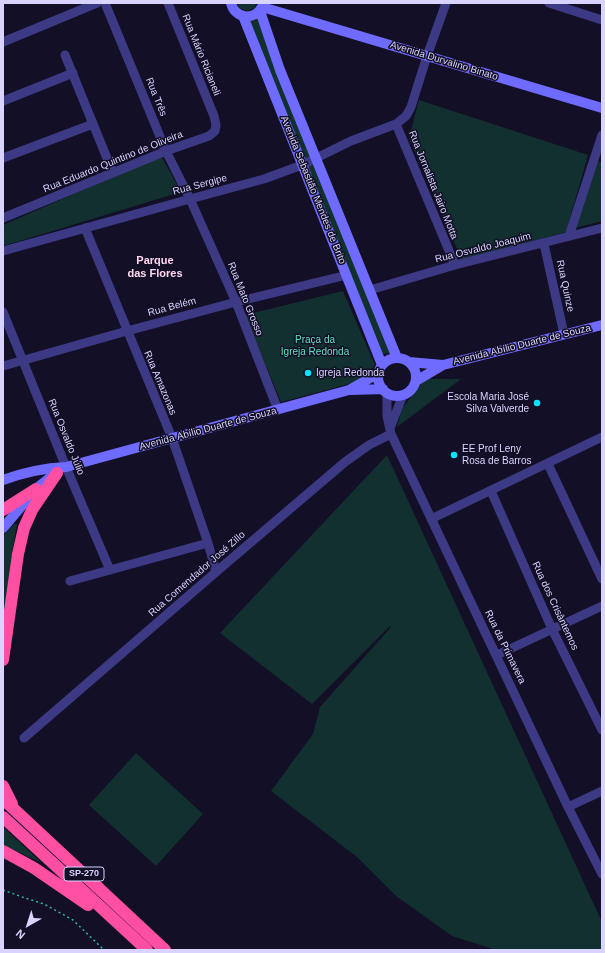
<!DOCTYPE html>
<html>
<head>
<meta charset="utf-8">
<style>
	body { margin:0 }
	#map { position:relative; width:605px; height:953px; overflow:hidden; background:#130f26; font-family:Helvetica,sans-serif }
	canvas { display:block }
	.frame { position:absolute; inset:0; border:4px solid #d9d4ff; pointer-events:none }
	.north { position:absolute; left:8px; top:905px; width:40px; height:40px; -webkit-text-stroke:3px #130f26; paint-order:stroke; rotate:219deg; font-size:11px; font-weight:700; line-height:16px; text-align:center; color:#d9d4ff }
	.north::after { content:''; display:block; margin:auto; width:14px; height:18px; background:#d9d4ff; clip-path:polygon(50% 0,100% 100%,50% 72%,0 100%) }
</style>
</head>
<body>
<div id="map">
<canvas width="605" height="953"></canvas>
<div class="frame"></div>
<div class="north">N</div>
</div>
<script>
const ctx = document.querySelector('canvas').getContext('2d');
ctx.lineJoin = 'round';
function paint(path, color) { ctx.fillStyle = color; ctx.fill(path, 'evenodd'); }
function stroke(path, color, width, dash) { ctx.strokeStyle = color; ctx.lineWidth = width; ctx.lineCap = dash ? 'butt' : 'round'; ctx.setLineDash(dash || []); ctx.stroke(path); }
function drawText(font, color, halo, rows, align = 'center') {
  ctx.font = font + ' Helvetica,sans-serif'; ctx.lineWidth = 3; ctx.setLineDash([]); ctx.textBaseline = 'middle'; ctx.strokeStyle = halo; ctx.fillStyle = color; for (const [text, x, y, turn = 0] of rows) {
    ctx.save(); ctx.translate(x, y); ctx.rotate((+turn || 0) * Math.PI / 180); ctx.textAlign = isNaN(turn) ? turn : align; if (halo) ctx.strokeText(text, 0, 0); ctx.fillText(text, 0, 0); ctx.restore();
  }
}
const green = new Path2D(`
	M237 3H257L254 8 247 11 239 8Z
	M257 19 393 353 382 354 248 22Z
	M419 100 588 155 566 232 462 260 409 138Z
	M161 156 181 192 3 246V225Z
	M595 161 602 162V221L575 228Z
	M343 291 375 365 366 376 360 381 281 402 245 315Z
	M428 379H461L397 427 402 409 421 384Z
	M387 455 602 922V950H496L452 936 396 896 357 857 271 791 313 734 320 707 391 627 390 626 312 704 220 633Z
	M14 524H17L13 546 3 620V536Z
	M136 753 203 814 156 866 89 805Z
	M3 827 42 863 3 845Z`);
const path = new Path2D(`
	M3 890 25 898 44 904 73 920 104 950`);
const street = new Path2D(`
	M105 3 166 151 190 199 236 302 278 410
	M446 3 427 56 411 107 406 116 396 124 455 265
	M549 3 602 20
	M3 42 97 3
	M65 55 113 173
	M3 101 73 73
	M3 158 93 124
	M3 218 166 151 209 136 215 131 216 125 214 116 168 3
	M85 228 172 438 208 543 216 572
	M569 236 602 135
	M544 244 564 334
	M3 251 190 199 264 179 302 165 351 141 396 124
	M370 290 455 265 602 228
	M3 312 66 467 110 570
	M3 366 127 331 236 302 347 275
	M387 393V416L391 434 568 807 602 874
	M390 428 403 395
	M548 464 602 579
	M491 491 552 629 602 730
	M431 519 602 437
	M70 581 208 543
	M497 655 602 606
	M24 738 216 572 345 462 369 445 391 434
	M568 807 602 791`);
const secondary = new Path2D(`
	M231 3C235 19 254 21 262 7
	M262 7 602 108
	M260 11 280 70 397 358
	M243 16 382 365
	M378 377a19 19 0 1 1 38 0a19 19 0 1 1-38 0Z
	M409 362 443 365 602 325
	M416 381 443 365
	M351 390 383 389
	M3 480C25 472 43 468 66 467L349 390 379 373
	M3 528 36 489 52 476`);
const highway = new Path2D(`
	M3 510 36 489
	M3 660 18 554 24 528 32 510 57 473
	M3 786 12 804
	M3 799 165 950
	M3 817 147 950
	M3 851 34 868 88 905`);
const markers = [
	[308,373,4,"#00e5ff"],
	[537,403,4,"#00e5ff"],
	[454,455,4,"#00e5ff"]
];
const shields = [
	[84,874,40]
];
const shieldNames = [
	["SP-270",84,874]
];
const streetNames = [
	["Rua Mário Ricianeli",201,55,68],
	["Avenida Durvalino Binato",444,61,17],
	["Rua Três",156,97,68],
	["Rua Eduardo Quintino de Oliveira",113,162,-22],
	["Rua Sergipe",200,185,-15],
	["Rua Jornalista Jairo Motta",433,185,68],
	["Avenida Sebastião Mendes de Brito",313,190,68],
	["Rua Osvaldo Joaquim",483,248,-14],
	["Rua Quinze",565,286,78],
	["Rua Mato Grosso",245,299,68],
	["Rua Belém",172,307,-15],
	["Avenida Abílio Duarte de Souza",522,345,-14],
	["Rua Amazonas",160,383,67],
	["Avenida Abílio Duarte de Souza",208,429,-15],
	["Rua Osvaldo Júlio",66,437,68],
	["Rua Comendador José Zillo",197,574,-41],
	["Rua dos Crisântemos",555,606,65],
	["Rua da Primavera",505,647,64]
];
const parkNames = [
	["Praça da",315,340],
	["Igreja Redonda",315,352]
];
const poiNames = [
	["Igreja Redonda",316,373],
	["Escola Maria José",529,397,"right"],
	["Silva Valverde",529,409,"right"],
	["EE Prof Leny",462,449],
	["Rosa de Barros",462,461]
];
const neighbourhoodNames = [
	["Parque",155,261],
	["das Flores",155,274]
];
paint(green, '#12302f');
stroke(path, '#2fb8b0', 1.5, [2, 3]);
stroke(street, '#3d3a85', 9);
stroke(secondary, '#6f6bff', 10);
stroke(highway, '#ff4fa3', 12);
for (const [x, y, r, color] of markers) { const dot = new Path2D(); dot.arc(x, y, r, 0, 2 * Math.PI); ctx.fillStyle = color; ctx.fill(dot); stroke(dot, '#130f26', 1.5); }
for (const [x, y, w] of shields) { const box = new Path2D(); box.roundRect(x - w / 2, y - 7, w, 14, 3); ctx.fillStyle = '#130f26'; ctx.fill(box); stroke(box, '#d9d4ff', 1); }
drawText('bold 9px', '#d9d4ff', null, shieldNames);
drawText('10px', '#d9d4ff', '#130f26', streetNames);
drawText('10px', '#5fe0c0', '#130f26', parkNames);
drawText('10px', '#d9d4ff', '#130f26', poiNames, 'left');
drawText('bold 11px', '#ffd6f0', '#130f26', neighbourhoodNames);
</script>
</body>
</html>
